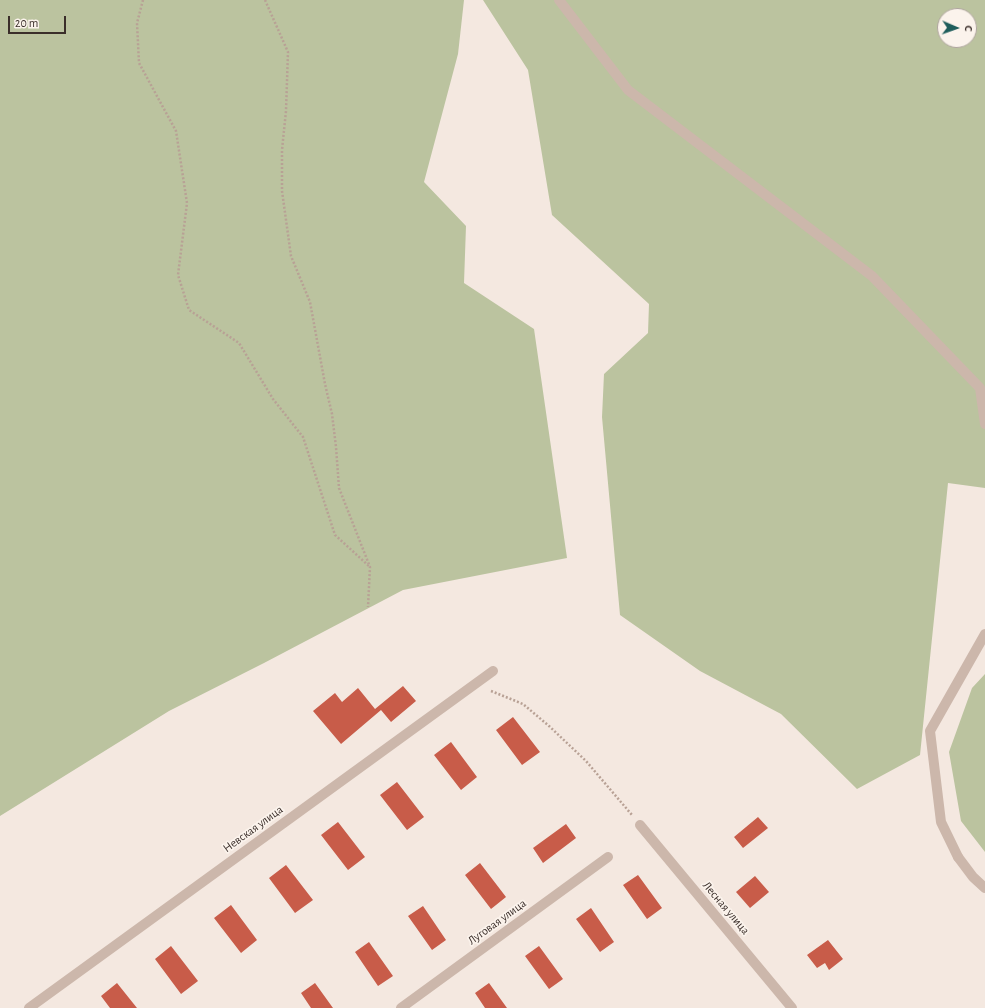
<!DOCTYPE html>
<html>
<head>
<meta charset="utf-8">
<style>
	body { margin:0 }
	#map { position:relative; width:985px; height:1008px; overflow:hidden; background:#f4e8e0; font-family:"Alegreya Sans",sans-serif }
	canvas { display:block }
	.north { position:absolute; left:937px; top:8px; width:40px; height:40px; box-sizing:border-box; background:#fbf3ec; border:1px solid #aea49e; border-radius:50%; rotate:92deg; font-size:11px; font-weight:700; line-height:16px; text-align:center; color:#3a2e2a }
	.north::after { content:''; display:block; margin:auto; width:14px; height:18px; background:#1e5d5b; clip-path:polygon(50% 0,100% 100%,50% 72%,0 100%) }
	.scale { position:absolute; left:8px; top:16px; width:58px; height:18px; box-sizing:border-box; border:2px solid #3a2e2a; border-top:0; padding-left:5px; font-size:12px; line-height:14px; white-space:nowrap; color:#3a2e2a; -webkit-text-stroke:3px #fbf3ec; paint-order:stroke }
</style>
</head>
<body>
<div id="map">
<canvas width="985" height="1008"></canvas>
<div class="north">С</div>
<div class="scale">20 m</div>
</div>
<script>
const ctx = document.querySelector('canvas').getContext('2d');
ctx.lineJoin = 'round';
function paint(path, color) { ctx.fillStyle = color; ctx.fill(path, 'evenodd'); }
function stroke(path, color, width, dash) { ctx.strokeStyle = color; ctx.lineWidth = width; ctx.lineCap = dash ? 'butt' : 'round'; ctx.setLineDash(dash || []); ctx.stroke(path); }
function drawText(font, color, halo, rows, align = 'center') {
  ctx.font = font + ' "Alegreya Sans",sans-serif'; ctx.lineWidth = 3.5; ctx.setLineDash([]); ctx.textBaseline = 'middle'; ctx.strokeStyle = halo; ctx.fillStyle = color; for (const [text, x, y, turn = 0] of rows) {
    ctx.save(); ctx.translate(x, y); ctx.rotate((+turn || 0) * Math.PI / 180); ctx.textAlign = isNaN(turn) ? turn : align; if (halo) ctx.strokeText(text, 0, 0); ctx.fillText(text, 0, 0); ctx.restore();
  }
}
const green = new Path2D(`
	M0 0H464L458 54 424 182 466 226 464 283 534 329 567 558 403 590 264 663 169 711 0 816Z
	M483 0H985V488L948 483 920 755 857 789 781 714 700 671 620 615 602 417 604 374 648 333 649 304 552 215 528 70ZM945 16H969V40H945Z
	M985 674V852L961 821 949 752 972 688Z`);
const building = new Path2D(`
	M403 686 416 701 391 722 381 710 341 744 313 711 335 693 342 702 358 688 375 709Z
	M513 717 540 752 522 765 496 730Z
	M451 742 477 777 461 790 434 755Z
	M397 782 424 817 407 830 380 795Z
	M758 817 768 828 743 848 734 837Z
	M338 822 365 857 348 870 321 835Z
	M566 824 576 838 543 863 533 848Z
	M480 863 506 897 491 909 465 875Z
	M286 865 313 900 295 913 269 878Z
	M638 875 662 908 647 919 623 885Z
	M755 876 769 892 750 908 736 892Z
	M231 905 257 940 241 953 214 918Z
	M423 906 446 940 432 950 408 916Z
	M591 908 614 942 600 952 576 919Z
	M828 940 843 959 829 970 825 963 817 968 807 955Z
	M369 942 393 976 378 986 355 952Z
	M171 946 198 981 181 994 155 959Z
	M539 946 563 979 549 989 525 956Z
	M117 983 137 1008H110L101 996Z
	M315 983 333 1008H311L301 993Z
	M489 983 507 1008H485L475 993Z`);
const path = new Path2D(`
	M143 0 137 23 139 63 176 131 187 203 178 275 189 310 239 343 273 399 303 437 335 535 370 567
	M265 0 288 52 286 111 282 150V191L291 256 310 302 325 384 332 414 336 447 339 488 370 567 368 607
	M491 691 496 693 523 704 549 726 586 761 632 815`);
const service = new Path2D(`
	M559 0 628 90 872 276 980 388 985 424
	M958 857 941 822 930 731 985 634`);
const minor = new Path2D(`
	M640 825 792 1008
	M958 857 973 877 985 888
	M29 1008 493 671
	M401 1008 608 857`);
const streetNames = [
	["Невская улица",253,829,-36],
	["Лесная улица",726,908,50],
	["Луговая улица",497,922,-36]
];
paint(green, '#bbc39f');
paint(building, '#c85c49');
stroke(path, '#b8a195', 2.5, [2, 2]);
stroke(service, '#ccb7ab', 10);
stroke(minor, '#ccb7ab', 10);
drawText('12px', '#3a2e2a', '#fbf3ec', streetNames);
</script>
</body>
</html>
